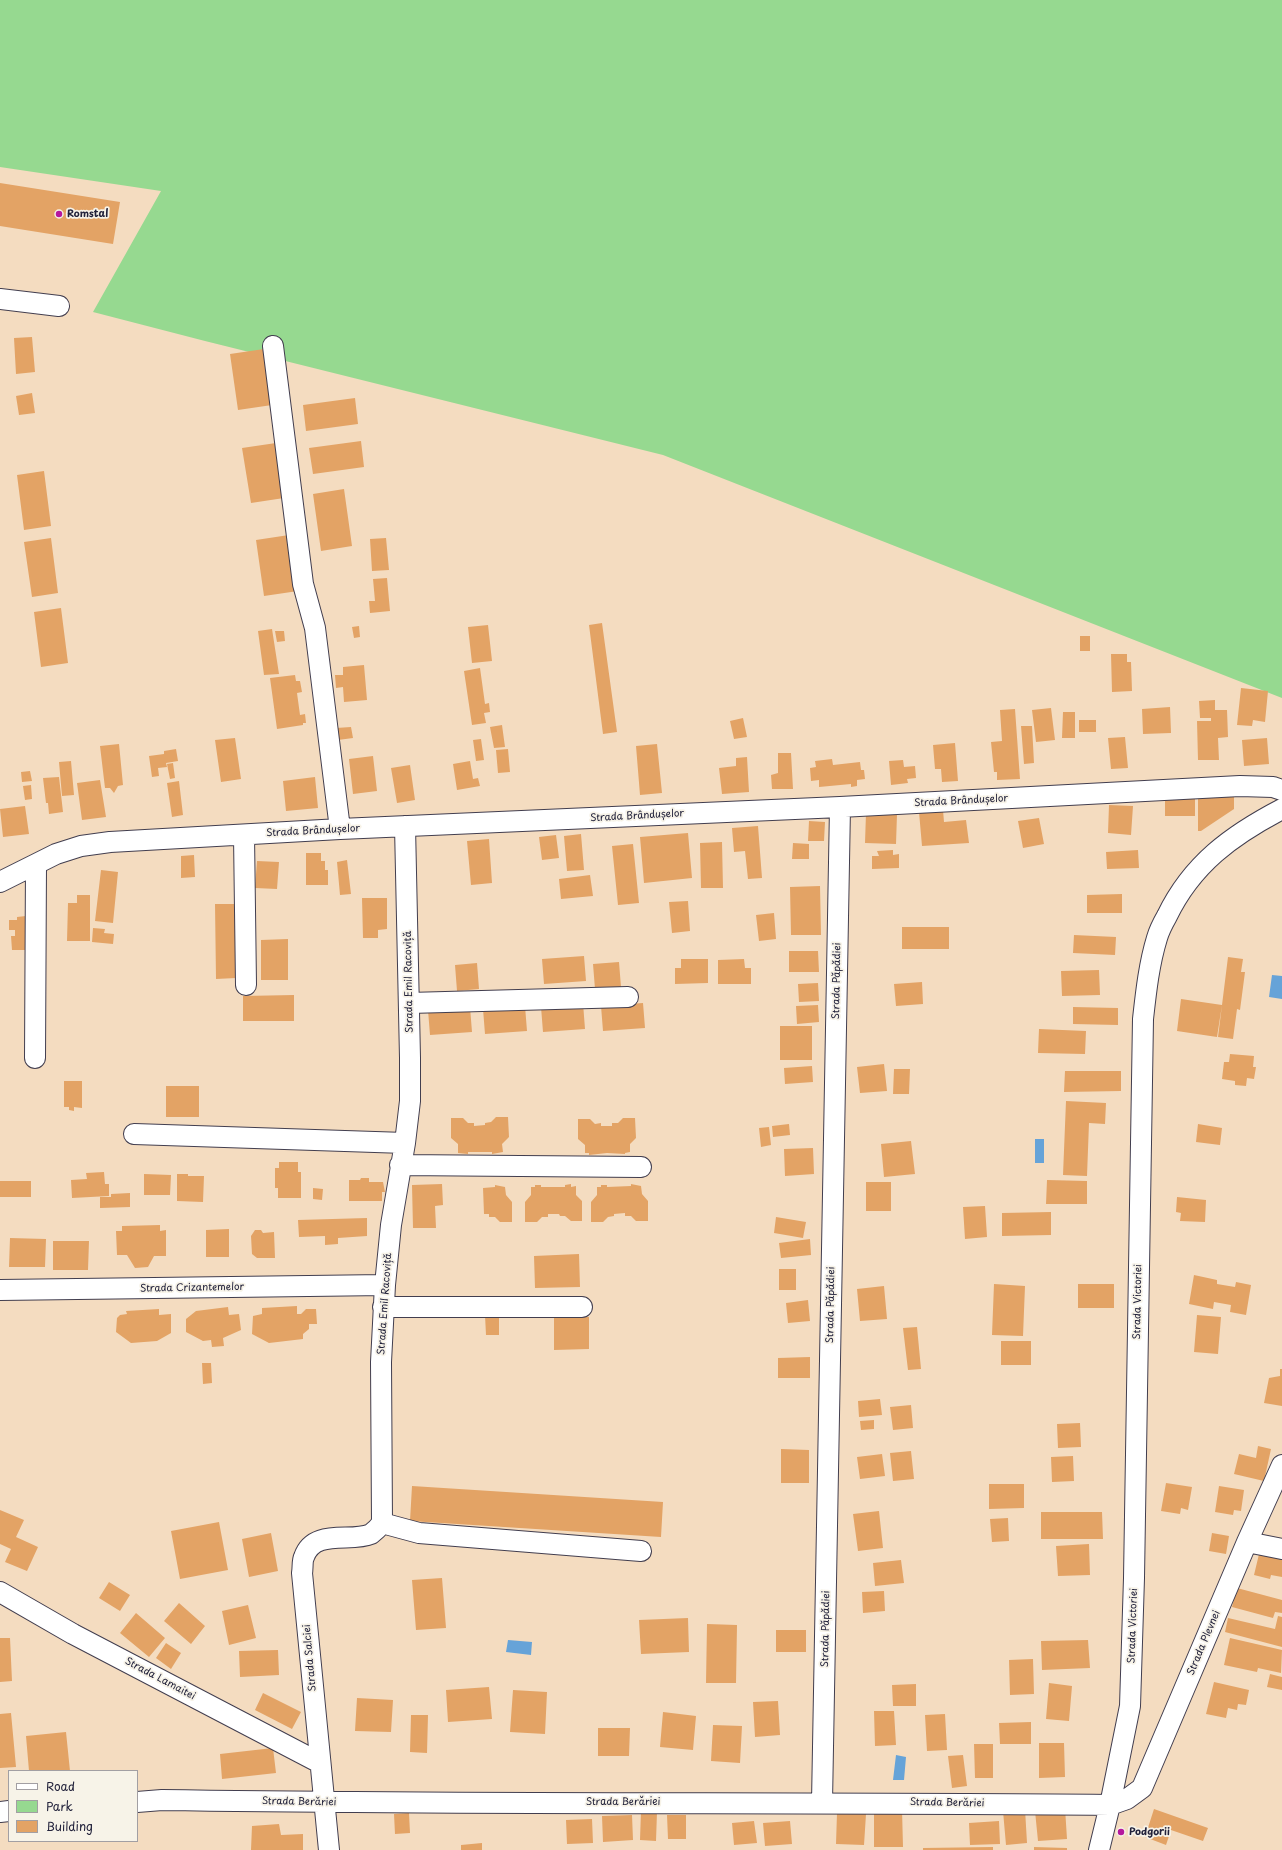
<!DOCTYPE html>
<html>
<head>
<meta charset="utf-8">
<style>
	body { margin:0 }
	#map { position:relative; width:1282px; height:1850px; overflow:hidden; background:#f4dcc0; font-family:"Playpen Sans",sans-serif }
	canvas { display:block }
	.legend { position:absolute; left:8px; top:1770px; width:130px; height:72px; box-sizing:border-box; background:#f7f3e8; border:1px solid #a29fa3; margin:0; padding:5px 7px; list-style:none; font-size:12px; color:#22223b }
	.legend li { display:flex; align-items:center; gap:8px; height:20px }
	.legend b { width:20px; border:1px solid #a29fa3 }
</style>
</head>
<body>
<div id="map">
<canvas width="1282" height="1850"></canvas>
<ul class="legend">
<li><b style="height:5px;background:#fff"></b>Road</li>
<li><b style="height:11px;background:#96d990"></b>Park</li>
<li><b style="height:11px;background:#e3a365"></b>Building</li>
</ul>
</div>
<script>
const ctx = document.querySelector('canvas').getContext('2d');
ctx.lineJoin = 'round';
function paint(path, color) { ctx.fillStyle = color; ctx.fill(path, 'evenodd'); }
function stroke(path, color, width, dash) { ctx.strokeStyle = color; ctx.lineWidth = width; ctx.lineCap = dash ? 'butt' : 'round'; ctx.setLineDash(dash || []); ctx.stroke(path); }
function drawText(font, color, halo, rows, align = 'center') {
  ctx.font = font + ' "Playpen Sans",sans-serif'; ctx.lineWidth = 3.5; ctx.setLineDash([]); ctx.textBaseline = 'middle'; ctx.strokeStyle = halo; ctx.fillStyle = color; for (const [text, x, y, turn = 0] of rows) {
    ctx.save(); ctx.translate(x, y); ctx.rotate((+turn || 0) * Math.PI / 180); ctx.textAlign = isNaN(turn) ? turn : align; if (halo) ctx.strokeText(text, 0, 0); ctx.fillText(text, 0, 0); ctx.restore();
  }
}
const green = new Path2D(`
	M0 0H1282V698L663 455 205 341 93 312 161 191 0 167Z`);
const water = new Path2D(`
	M1272 975 1282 976V999L1269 997Z
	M1035 1139H1044V1163H1035Z
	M508 1640 532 1642 531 1655 506 1652Z
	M896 1755 906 1757 904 1780H893Z`);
const building = new Path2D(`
	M0 183 120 202 113 244 0 226Z
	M32 337 35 372 16 374 14 338Z
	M264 349 272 405 238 410 230 354Z
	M32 393 35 413 19 415 16 396Z
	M355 398 358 424 306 431 303 405Z
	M361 441 364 467 313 474 309 448Z
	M276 443 284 498 251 503 242 448Z
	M44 471 51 526 24 530 17 475Z
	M344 489 352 546 321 551 313 494Z
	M289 535 298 591 264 596 256 540Z
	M51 538 58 593 32 597 24 542Z
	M386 538 389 570 372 571 370 539Z
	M387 578 390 611 370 613 369 601H375L373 579Z
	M61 608 68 663 41 667 34 612Z
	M602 623 617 732 603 734 589 625Z
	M488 625 492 661 472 663 468 627Z
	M359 626 360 637 354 638 352 627Z
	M272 629 279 674 264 675 258 631Z
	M275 631H284L285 641 277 642Z
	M1080 636H1090V651H1080Z
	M1111 654H1127V662H1131L1132 691 1112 692Z
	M364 665 367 700 344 702 343 687 336 688 335 675H343V667Z
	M480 668 485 704 489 703 490 712 484 713 486 723 472 725 464 671Z
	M295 675 296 681H300L302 692 297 693 300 715 305 714 306 723H303V725L277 729 270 678Z
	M1241 688 1268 691 1265 722 1253 720 1252 726 1237 725Z
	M1215 700V710H1227L1228 737 1218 738 1219 760H1198L1197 721H1211V718H1200L1199 701Z
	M1170 707 1171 733 1143 734 1142 709Z
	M1051 708 1055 740 1036 742 1032 710Z
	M1015 709 1020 779 997 780V772H994L991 742 1002 741 1000 710Z
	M1063 712H1075V738H1062Z
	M743 718 747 737 734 739 730 721Z
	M1079 720H1096V732H1079Z
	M502 725 505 747 494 748 490 727Z
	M1021 726H1032L1034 763 1024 764Z
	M351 727 353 738 338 740 336 728Z
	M1125 737 1128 768 1111 769 1108 738Z
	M235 738 241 779 221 782 215 740Z
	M1267 738 1269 764 1244 766 1242 740Z
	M481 739 484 760 476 761 473 740Z
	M955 743 958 781 942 782 941 769H935L933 745Z
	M119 744 123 785 118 786 114 793 110 788H105L100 746Z
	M657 744 662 793 640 795 636 746Z
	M176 749 178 761 166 763 167 767 158 768 159 776 152 777 149 756 164 754V751Z
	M508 749 510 772 498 773 496 750Z
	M778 753H791L793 789H772L771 775 778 773Z
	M373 756 377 791 353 794 349 759Z
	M747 757 749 792 722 794 719 768 736 766V758Z
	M832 759 833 765 860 762 861 770H864L865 779 857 780V786L851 787V784L819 787V780L811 781 810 768 816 767 815 761Z
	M903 760 904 767 915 766 916 778 907 779 908 783 891 785 889 761Z
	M71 761 74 795 62 796 59 762Z
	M470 761 473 779 478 778 480 786 457 790 453 764Z
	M173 763 175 778 170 779 167 764Z
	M410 765 415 800 397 803 391 768Z
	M30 771 32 781 22 782 21 772Z
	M59 777 63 812 49 814 48 803H46L43 778Z
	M315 777 318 808 286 811 283 781Z
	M100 780 106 817 82 820 77 783Z
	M179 781 183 815 172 817 167 783Z
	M31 785 32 799 25 800 23 786Z
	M1198 796 1234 797V809L1201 831H1198Z
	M1165 798H1195V816H1165Z
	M1109 805 1133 806 1131 835 1108 833Z
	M25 806 29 834 3 837 0 809Z
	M943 810 944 822 966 820 969 843 922 846 919 812Z
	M866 813 897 814 896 844 865 843Z
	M1039 818 1044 844 1023 848 1018 821Z
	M809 821 825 822 824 841H808Z
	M758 826 762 878 748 879 745 851 734 852 732 828Z
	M688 833 692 878 644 883 640 837Z
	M581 834 584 870 567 871 564 836Z
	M556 835 559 858 542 860 539 837Z
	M489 839 492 883 471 885 467 841Z
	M722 842 723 888H701L700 843Z
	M793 843 809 844V859H792Z
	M633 844 639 903 618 905 612 846Z
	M893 850V855L899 854V868L872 869V856H879L877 851Z
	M1138 850 1139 868 1107 869 1106 852Z
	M306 853H321V861H325V870H328V885H306Z
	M194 855 195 877 181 878V856Z
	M347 860 351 894 340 895 337 862Z
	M257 861 279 862 277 889 255 888Z
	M101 870 118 872 113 923 95 921Z
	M590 875 593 896 561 899 559 879Z
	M820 886 821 935H791L790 887Z
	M1122 894V913H1087V895Z
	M77 895H90V941H67L68 903H77Z
	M362 898H387V929L378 930V938H363Z
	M688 901 690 931 672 933 669 902Z
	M215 904H235L236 978 216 979Z
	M774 913 776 939 759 941 756 915Z
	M26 916 27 950H12L11 936H15V930H9V920H17V917Z
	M902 927H949V949H902Z
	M93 928 105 929 104 933 114 934 113 944 92 942Z
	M1074 935 1116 937 1115 955 1073 953Z
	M288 939V980H261V940Z
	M789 951H818L819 972H789Z
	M584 956 586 981 544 984 542 959Z
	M1228 957 1243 959 1241 972H1245L1240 1010 1237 1009 1233 1039 1218 1037Z
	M681 959H708V983L675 984V968H681Z
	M744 959 745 968H751V984H718V960Z
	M619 962 621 987 595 989 593 964Z
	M477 963 479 989 457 991 455 965Z
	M1099 970 1100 995 1062 996 1061 971Z
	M922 982 923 1004 896 1006 894 984Z
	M818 983 819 1001 799 1002 798 984Z
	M294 995V1021H243V996Z
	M1181 999 1222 1005 1217 1037 1177 1031Z
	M583 1003 585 1029 543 1032 541 1007Z
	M643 1003 645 1028 603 1031 601 1006Z
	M818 1005 819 1022 797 1024 796 1006Z
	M525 1006 527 1031 485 1034 483 1009Z
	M470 1007 472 1032 430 1035 428 1010Z
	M1073 1007 1118 1008V1025L1073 1024Z
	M780 1026H812V1060H780Z
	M1039 1029 1086 1031 1085 1054 1038 1053Z
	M1230 1054 1254 1056 1253 1067H1256L1254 1079 1247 1078 1246 1086 1235 1085V1081L1222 1079 1224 1062H1229Z
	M884 1064 887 1091 860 1093 857 1067Z
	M812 1066 813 1082 785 1084 784 1068Z
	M894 1069H910L909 1094H893Z
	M1065 1071H1121V1091L1064 1092Z
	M64 1081H82V1108L74 1107V1111L69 1110V1107H64Z
	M166 1086H199V1117H166Z
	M1066 1101 1106 1103 1105 1124 1089 1123 1087 1176 1063 1175Z
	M496 1117H508L509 1137 502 1144 503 1152 492 1154V1152H468V1154L458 1153V1144L451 1138V1118H463L468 1123H474V1126L485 1125V1123L491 1122Z
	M623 1118H635L636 1138 630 1144V1152L625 1153V1154L607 1153 589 1155V1153H585V1145L578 1139V1119H590L595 1124 601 1123V1126H612V1123H618Z
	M789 1124 790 1135 773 1137 772 1126Z
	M1198 1124 1222 1128 1220 1145 1196 1142Z
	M769 1127 771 1145 761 1147 759 1128Z
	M911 1141 915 1174 884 1177 881 1144Z
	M813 1148 814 1174 785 1176 784 1149Z
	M279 1162H298V1172H301V1198H278V1188H275V1168H279Z
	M104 1172 105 1184H109V1196L72 1198 71 1180 87 1179 86 1173Z
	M144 1174 171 1175 170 1195H144Z
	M177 1174H188V1176H204L203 1202 177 1201Z
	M361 1178H369V1182H383L385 1192H382V1201H349V1180H360Z
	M1047 1180 1087 1181V1204H1046Z
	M0 1181H31V1197H0Z
	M866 1182H891V1211H866Z
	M442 1184 443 1205 435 1206 436 1228H413L412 1185Z
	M571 1184V1187L576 1186V1195L582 1201V1221H571L565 1216H560L559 1214H548V1217H542L537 1222H525V1202L531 1195V1187H535V1185H541V1187H565V1185Z
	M631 1184 641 1186 642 1194 648 1201V1221H636L631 1216H625V1213L614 1214V1216L608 1217 603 1222H591V1202L597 1195V1187H601V1185H607V1187L631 1186Z
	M495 1185 505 1187 506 1195 512 1202V1222H500L495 1217H489V1214H484L483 1188 495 1187Z
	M313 1188 323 1189 322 1200 313 1199Z
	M130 1193V1207L100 1208V1197H111V1194Z
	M1177 1197 1206 1200 1205 1222 1180 1221 1181 1213 1176 1212Z
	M985 1206 987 1237 965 1239 963 1207Z
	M1051 1212V1235L1002 1236V1213Z
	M776 1217 806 1222 803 1238 774 1233Z
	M367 1218V1236L338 1238V1244L325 1245V1236L299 1237 298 1220Z
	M160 1225V1231L166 1230V1256H154L148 1267 135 1268 127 1255H117L116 1231H122V1226Z
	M229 1229V1257H206V1230Z
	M255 1230H261L263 1233 274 1232 275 1258H257L252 1254 251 1236Z
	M10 1238 46 1239 45 1267H9Z
	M810 1239 811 1255 781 1258 779 1243Z
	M53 1241H89L88 1270H53Z
	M579 1254 580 1287 535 1288 534 1256Z
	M779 1269H796V1290H779Z
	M1194 1275 1217 1280V1284L1235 1287 1236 1282 1251 1285 1246 1315 1230 1312 1231 1305 1214 1302 1213 1309 1189 1304Z
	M994 1284 1025 1286 1023 1336 992 1335Z
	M1078 1284H1114V1308H1078Z
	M884 1286 887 1319 860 1321 857 1289Z
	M808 1300 810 1321 788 1323 786 1303Z
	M297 1306V1314H301L306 1309H316L317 1324H309V1329L303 1334V1339L269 1343 252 1334 253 1316 262 1314V1308Z
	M228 1307 229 1315 239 1314 241 1330 223 1338 224 1346 212 1347 211 1340 203 1341 186 1332V1319L196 1311Z
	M159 1309V1315L171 1314V1333L157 1341 131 1343 116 1332 117 1318 120 1315 127 1314 126 1311Z
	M485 1315H499V1335H486Z
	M1197 1315 1221 1317 1218 1354 1194 1352Z
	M589 1317V1349L554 1350V1318Z
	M917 1327 921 1369 908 1370 903 1328Z
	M1001 1341H1031V1365H1001Z
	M810 1357V1378H778V1358Z
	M202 1363H211L212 1383 203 1384Z
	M1280 1369H1282V1406L1264 1403 1269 1378 1280 1376Z
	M880 1399 882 1415 859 1417 858 1401Z
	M911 1405 913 1428 893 1430 890 1407Z
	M874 1420V1429L861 1430 860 1421Z
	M1080 1423 1081 1447 1058 1448 1057 1424Z
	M1258 1446 1271 1449 1264 1481 1234 1474 1239 1454 1256 1458Z
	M781 1449 809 1450V1483H781Z
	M911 1451 914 1479 893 1481 890 1453Z
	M882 1454 885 1476 860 1479 857 1457Z
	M1073 1456 1074 1481 1052 1482 1051 1457Z
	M1166 1483 1192 1487 1188 1510 1181 1508 1180 1514 1161 1511Z
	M989 1484H1024V1508L989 1509Z
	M412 1486 663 1502 661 1537 410 1521Z
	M1219 1486 1244 1490 1241 1511 1234 1510 1233 1515 1215 1512Z
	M0 1510 24 1520 16 1537 38 1547 27 1571 5 1562 11 1549 0 1544Z
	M879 1511 883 1548 858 1551 853 1514Z
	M1041 1512H1102L1103 1539H1041Z
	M1008 1518 1009 1541 992 1542 990 1519Z
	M219 1522 228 1570 180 1579 171 1531Z
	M271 1533 278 1571 249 1577 242 1539Z
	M1212 1533 1229 1536 1226 1554 1209 1551Z
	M1089 1544 1090 1575 1058 1576 1056 1546Z
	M1260 1550 1282 1556V1577L1271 1575 1270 1579 1254 1575Z
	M901 1560 904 1583 875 1586 873 1563Z
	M442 1578 446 1628 416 1630 412 1580Z
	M109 1582 130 1595 120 1611 99 1598Z
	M1237 1588 1282 1600V1613L1275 1612 1273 1618 1232 1607Z
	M884 1591 885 1611 863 1613 862 1592Z
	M179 1603 205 1626 191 1644 164 1621Z
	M248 1605 256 1638 229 1645 222 1611Z
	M136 1613 165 1638 149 1657 120 1633Z
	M1278 1616 1282 1617V1647L1225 1632 1228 1618 1275 1629Z
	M688 1618 689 1652 641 1654 639 1620Z
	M707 1624 737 1625 736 1683H706Z
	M776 1630H806V1652H776Z
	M0 1638H10L12 1681 0 1682Z
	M1230 1638 1282 1650 1281 1673 1258 1668 1257 1672 1224 1665Z
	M1088 1640 1090 1668 1042 1670 1041 1641Z
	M166 1643 181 1653 171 1669 156 1658Z
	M278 1650 279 1675 240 1677 239 1651Z
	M1033 1659 1034 1694 1010 1695 1009 1660Z
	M1270 1674 1282 1677V1690L1267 1687Z
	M1214 1682 1249 1690 1246 1705 1238 1704 1237 1710 1228 1708 1226 1718 1206 1714Z
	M1049 1683 1072 1686 1069 1721 1046 1719Z
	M916 1684V1706H893L892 1685Z
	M489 1687 492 1719 448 1722 446 1690Z
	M513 1690 547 1692 545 1734 510 1732Z
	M263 1693 301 1712 292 1729 255 1710Z
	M357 1698 393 1700 391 1732 355 1731Z
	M778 1701 780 1735 755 1737 753 1702Z
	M874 1711H894L896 1745 875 1746Z
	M663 1712 696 1716 693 1750 660 1747Z
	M11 1713 16 1767 0 1768V1714Z
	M945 1714 947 1750 927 1751 925 1715Z
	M411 1715H428L427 1753 410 1752Z
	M1031 1722V1744H1000L999 1723Z
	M713 1725 742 1726 740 1763 711 1761Z
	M598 1728H630L629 1756H598Z
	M66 1732 70 1771H29L26 1736Z
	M1039 1743H1064L1065 1777 1039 1778Z
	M974 1744H993V1778H975Z
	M273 1748 276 1773 222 1779 220 1754Z
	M963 1755 967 1786 952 1788 948 1756Z
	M1065 1808 1067 1839 1038 1841 1035 1811Z
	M902 1809 903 1847H874V1810Z
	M1025 1809 1027 1843 1006 1845 1003 1811Z
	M1154 1809 1208 1828 1203 1841 1171 1830 1166 1845 1145 1837Z
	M641 1811 657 1812 656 1841 640 1840Z
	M409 1813 410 1833 395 1834 394 1814Z
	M837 1813 866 1814 864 1845 836 1844Z
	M632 1815 633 1840 603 1842 602 1816Z
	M667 1815H686V1839H668Z
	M592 1819 593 1843 567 1844 566 1820Z
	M754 1821 757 1843 734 1845 732 1823Z
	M790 1821 792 1844 765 1846 763 1823Z
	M999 1821 1000 1844 970 1845 969 1823Z
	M279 1824 281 1835 303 1834V1850H251L252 1826Z
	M482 1843V1850H461V1845Z
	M993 1847V1850H923V1848Z
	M1034 1847 1067 1848V1850H1034Z`);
const minor = new Path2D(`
	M0 299 59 306
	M273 346 303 584 315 628 340 829
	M405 826 410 1058V1101L405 1143 391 1225 385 1285 381 1362 382 1523 419 1533 641 1551
	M244 835 246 985
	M0 882 56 854 81 846 110 842 340 829 840 807 1240 786 1273 787 1282 790
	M409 1003 628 997
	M35 1058 36 865
	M134 1134 405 1143
	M400 1165 641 1167
	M0 1290 385 1285
	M383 1307H582
	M1247 1542 1282 1549
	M0 1592 73 1634 320 1763
	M137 1802 162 1800C478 1805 794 1802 1110 1805L1127 1799 1142 1788 1247 1542 1282 1465
	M822 1802 840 807
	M0 1812 9 1811
	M329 1850 302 1573C303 1568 302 1561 304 1557 314 1528 351 1543 371 1534 375 1531 379 1527 382 1523
	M1099 1850 1110 1805 1130 1706 1134 1578 1143 1019C1146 992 1149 964 1157 938 1159 931 1163 923 1167 916 1192 864 1232 835 1282 809`);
const markers = [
	[59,214,4,"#b5179e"],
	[1121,1832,4,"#b5179e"]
];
const poiNames = [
	["Romstal",67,214],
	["Podgorii",1129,1832]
];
const streetNames = [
	["Strada Brândușelor",961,801,-3],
	["Strada Brândușelor",637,816,-3],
	["Strada Brândușelor",313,831,-3],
	["Strada Păpădiei",837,981,-89],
	["Strada Emil Racoviță",409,982,-91],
	["Strada Crizantemelor",192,1288,-1],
	["Strada Victoriei",1138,1302,-89],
	["Strada Emil Racoviță",385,1304,-86],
	["Strada Păpădiei",831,1305,-89],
	["Strada Victoriei",1133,1626,-88],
	["Strada Păpădiei",826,1629,-89],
	["Strada Plevnei",1204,1643,-67],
	["Strada Salciei",310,1658,-95],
	["Strada Lamaitei",160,1679,28],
	["Strada Berăriei",299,1802,1],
	["Strada Berăriei",623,1802],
	["Strada Berăriei",947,1803,1]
];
paint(green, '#96d990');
paint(water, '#66a3d8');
paint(building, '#e3a365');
stroke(minor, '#423e4f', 22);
stroke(minor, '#fff', 20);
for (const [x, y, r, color] of markers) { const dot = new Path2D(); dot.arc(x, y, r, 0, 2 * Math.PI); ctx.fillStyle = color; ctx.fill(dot); stroke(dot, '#f7f3e8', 1.5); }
drawText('bold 10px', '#22223b', '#f7f3e8', poiNames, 'left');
drawText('10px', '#22223b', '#f7f3e8', streetNames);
</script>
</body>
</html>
